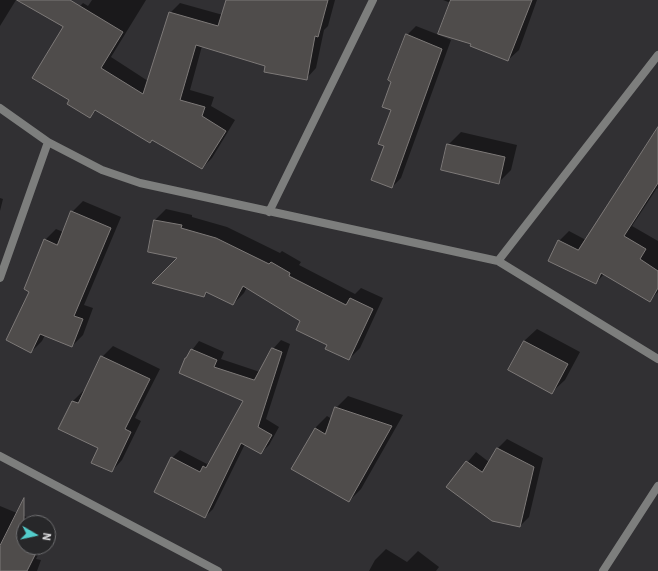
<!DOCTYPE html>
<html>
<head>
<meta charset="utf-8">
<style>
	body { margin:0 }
	#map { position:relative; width:658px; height:571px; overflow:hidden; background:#313033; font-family:"IBM Plex Sans",sans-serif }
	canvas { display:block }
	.north { position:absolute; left:16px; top:515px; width:40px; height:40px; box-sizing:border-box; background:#272729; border:1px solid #6e6e70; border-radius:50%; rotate:99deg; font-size:11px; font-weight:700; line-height:16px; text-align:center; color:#d8d8da }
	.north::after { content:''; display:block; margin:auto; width:14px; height:18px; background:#53cdcb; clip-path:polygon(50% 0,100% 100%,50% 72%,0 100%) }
</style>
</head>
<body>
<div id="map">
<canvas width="658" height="571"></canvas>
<div class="north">N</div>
</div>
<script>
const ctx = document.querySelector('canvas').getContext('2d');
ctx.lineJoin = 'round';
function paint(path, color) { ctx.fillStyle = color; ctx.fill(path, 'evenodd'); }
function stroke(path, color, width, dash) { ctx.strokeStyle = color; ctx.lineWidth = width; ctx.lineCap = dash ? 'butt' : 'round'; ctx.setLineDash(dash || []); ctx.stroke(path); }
const shadow = new Path2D(`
	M0 0H16L0 26Z
	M92 0H146L111 57 148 81 170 13 180 3 223 15 227 0H335L328 26 324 30 316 68 306 79 202 46 190 90 214 97 211 106 235 120 212 158 202 168 153 139 97 110 89 117 71 100 73 13 83 3 88 6Z
	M443 0H537L519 50 508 60 472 43 440 34 439 35 451 40 401 178 392 187 386 145 407 35 416 26 439 35 451 3Z
	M461 132 517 145 511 170 499 182 448 145Z
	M658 134V189L657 188 632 226 658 241V292L650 300 604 274 596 283 559 241 569 231 586 240Z
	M0 198 3 199 0 211Z
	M83 201 121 217 84 305 93 308 83 335 72 346 45 335 42 341 31 352 30 291 45 240 56 229 63 232 72 212Z
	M166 209 192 215V217L227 227 280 253 282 251 301 262 299 265 355 294 361 288 383 298 360 348 349 359 328 345 302 320 247 287 244 293 233 304 208 292 204 296 179 257 149 251 155 220Z
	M537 329 580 352 565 380 552 392 524 341Z
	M281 340 290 344 266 419 279 427 269 445 261 453 245 444 213 509 205 517 172 458 180 450 207 464 212 459 245 400 186 358 199 341 224 352 221 359 260 372 273 349Z
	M113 346 160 369 135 418 141 421 122 460 112 471 99 448 59 428 73 401 84 390 85 391 102 357Z
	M348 396 403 415 361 489 349 501 315 428 327 416 332 419 336 408Z
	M507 439 543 458 529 517 520 526 447 487 476 452 489 462 498 448Z
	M0 506 41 523H24V547H42L36 559 41 560 37 571H0Z
	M48 527 52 529 48 536Z
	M386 549 407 562 418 551 439 567 436 571H369L375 560Z`);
const building = new Path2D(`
	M17 0H70L123 32 101 68 143 94 169 12 218 26 226 0H328L318 37 315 36 307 80 264 72 265 66 196 45 180 100 205 107 202 116 226 131 202 169 152 140 150 143 95 110 90 118 67 104 69 100 32 78 63 27Z
	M451 0H532L508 61 470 46 471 44 438 34Z
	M406 34 442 49 392 188 371 180 384 146 378 144 391 110 382 107 391 82 388 80Z
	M658 127V183L624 236 646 249 640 259 658 271V288L650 302 601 273 596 284 548 261 558 240 578 250Z
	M447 144 505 157 499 184 441 170Z
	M71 211 111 228 74 316 83 319 72 347 40 334 31 353 6 340 29 292 24 289 44 239 57 245Z
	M154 220 182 225 181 228 216 238 269 264 271 262 290 273 289 276 346 305 350 298 373 309 349 360 325 349 327 345 296 330 300 321 243 286 233 305 206 292 204 297 152 283 177 258 148 252Z
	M524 341 568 364 552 394 508 370Z
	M272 348 282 352 258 427 272 435 261 454 241 443 205 518 154 492 171 457 200 472 203 466 206 468 243 401 179 373 185 358H186L191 349 217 360 214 367 254 380Z
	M101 356 150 379 125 429 131 432 112 472 91 463 98 448 58 429 72 401 78 403Z
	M335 407 392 426 349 502 291 469 315 428 325 434Z
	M497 448 534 467 520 527 492 521 446 487 466 461 482 472Z
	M24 498V547H39L27 571H0V546Z`);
const minor = new Path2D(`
	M0 108 48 142 102 170 140 183 498 261 658 359
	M269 212 373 0
	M498 261 658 55
	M0 278 48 142
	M0 456 218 571
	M603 571 658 486`);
paint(shadow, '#0007');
paint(building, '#4f4c4b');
stroke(building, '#7d7978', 1);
stroke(minor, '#7d7e7d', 8);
</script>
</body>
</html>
